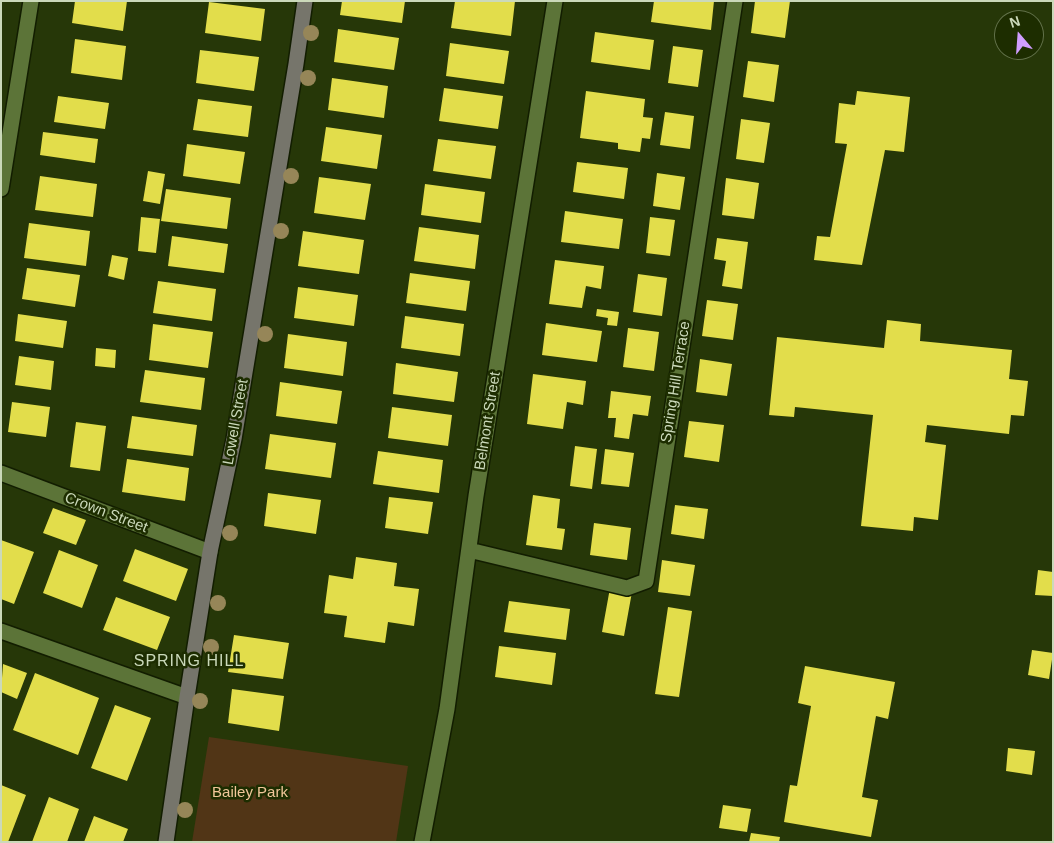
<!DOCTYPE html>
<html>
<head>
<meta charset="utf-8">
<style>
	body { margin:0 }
	#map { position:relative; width:1054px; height:843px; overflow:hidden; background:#263708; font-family:Arial,sans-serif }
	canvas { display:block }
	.frame { position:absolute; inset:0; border:2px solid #cbd9ba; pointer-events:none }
	.north { position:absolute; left:994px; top:10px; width:50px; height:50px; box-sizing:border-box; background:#1d2d00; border:1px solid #63724a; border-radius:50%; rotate:342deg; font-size:14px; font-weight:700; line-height:20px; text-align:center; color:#cbd9ba }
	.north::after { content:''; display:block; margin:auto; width:18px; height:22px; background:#d09dff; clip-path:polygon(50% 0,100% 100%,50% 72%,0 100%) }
</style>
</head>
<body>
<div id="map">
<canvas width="1054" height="843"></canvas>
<div class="frame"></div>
<div class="north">N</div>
</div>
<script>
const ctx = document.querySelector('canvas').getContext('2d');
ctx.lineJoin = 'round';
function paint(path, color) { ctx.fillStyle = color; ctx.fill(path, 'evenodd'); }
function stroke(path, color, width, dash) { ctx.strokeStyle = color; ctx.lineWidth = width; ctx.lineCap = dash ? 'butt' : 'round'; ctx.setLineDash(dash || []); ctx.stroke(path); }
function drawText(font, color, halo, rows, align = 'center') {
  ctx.font = font + ' Arial,sans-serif'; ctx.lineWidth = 5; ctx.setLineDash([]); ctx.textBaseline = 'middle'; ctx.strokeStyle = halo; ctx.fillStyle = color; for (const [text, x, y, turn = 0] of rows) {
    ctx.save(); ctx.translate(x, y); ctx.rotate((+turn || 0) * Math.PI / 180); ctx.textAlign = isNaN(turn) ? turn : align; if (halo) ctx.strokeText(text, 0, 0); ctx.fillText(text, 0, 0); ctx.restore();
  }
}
const green = new Path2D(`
	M209 737 408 766 396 842H192Z`);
const building = new Path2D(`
	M75 1H127L123 31 72 23Z
	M342 1H405L402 23 340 15Z
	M455 1H515L511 36 451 28Z
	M654 1H714L711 30 651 22Z
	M755 1H790L785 38 751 33Z
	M209 2 265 9 261 41 205 33Z
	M338 29 399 38 394 70 334 62Z
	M595 32 654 40 650 70 591 62Z
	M75 39 126 46 122 80 71 73Z
	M450 43 509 51 504 84 446 76Z
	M673 46 703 50 698 87 668 83Z
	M200 50 259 57 254 91 196 83Z
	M748 61 779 65 774 102 743 97Z
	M332 78 388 86 384 118 328 110Z
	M444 88 503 96 498 129 439 121Z
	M586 91 645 99 643 117 653 118 650 139 642 138 640 152 618 149V143L580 138Z
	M857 91 910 97 904 152 885 150 862 265 814 260 817 236 830 237 847 144 835 143 839 103 855 105Z
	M58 96 109 103 105 129 54 122Z
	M198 99 252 106 248 137 193 130Z
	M665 112 694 116 690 149 660 145Z
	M741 119 770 123 764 163 736 159Z
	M326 127 382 135 377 169 321 161Z
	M43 132 98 139 95 163 40 155Z
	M438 139 496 146 491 179 433 171Z
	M187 144 245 152 240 184 183 176Z
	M577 162 628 168 624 199 573 192Z
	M148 171 165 174 160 204 143 201Z
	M657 173 685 177 680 210 653 206Z
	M40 176 97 184 93 217 35 210Z
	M319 177 371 184 365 220 314 213Z
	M726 178 759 183 754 219 722 215Z
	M425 184 485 192 481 223 421 215Z
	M166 189 231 198 227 229 161 221Z
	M565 211 623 219 619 249 561 242Z
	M141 217 160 219 156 253 138 251Z
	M650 217 675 220 670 256 646 253Z
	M29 223 90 231 86 266 24 258Z
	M419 227 479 235 475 269 414 261Z
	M303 231 364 240 359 274 298 266Z
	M172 236 228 244 224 273 168 266Z
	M717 238 748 242 742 289 722 286 726 261 714 259Z
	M112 255 128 258 124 280 108 276Z
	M555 260 604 266 601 289 586 286 582 308 549 304Z
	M27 268 80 275 75 307 22 299Z
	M410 273 470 281 466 311 406 303Z
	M638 274 667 278 662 316 633 312Z
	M158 281 216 289 212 321 153 313Z
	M298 287 358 295 354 326 294 318Z
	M707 300 738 304 733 340 702 336Z
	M597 309 619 312 617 326 607 325 608 318 596 316Z
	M18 314 67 321 63 348 15 341Z
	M405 316 464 324 460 356 401 348Z
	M887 320 921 324 920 341 1012 350 1009 379 1028 381 1024 416 1011 415 1009 434 927 425 925 442 946 445 938 520 914 517 913 531 861 526 873 415 795 407 794 417 769 415 777 337 884 348Z
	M546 323 602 331 597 362 542 355Z
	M153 324 213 332 208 368 149 360Z
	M628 328 659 332 654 371 623 367Z
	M288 334 347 342 343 376 284 368Z
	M96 348 116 350 115 368 95 366Z
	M19 356 54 361 51 390 15 385Z
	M700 359 732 364 727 396 696 392Z
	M396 363 458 372 454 402 393 394Z
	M145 370 205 378 201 410 140 402Z
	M533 374 586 381 583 405 567 402 563 429 527 424Z
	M280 382 342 391 337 424 276 416Z
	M611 391 651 396 648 416 633 414 629 439 614 437 616 418H608Z
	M12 402 50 407 46 437 8 432Z
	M392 407 452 415 448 446 388 438Z
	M132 416 197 425 193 456 127 448Z
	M689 421 724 425 719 462 684 457Z
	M76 422 106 426 100 471 70 467Z
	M270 434 336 443 331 478 265 469Z
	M575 446 597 449 592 489 570 486Z
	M605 449 634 453 629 487 601 484Z
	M378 451 443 460 439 493 373 484Z
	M127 459 189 468 185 501 122 492Z
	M268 493 321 500 316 534 264 526Z
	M533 495 560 499 557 528 565 529 562 550 526 545Z
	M389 497 433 502 428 534 385 528Z
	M675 505 708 509 704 539 671 534Z
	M53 508 86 520 76 545 43 533Z
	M594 523 631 528 627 560 590 555Z
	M1 540 34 552 14 604 1 599Z
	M135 549 188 569 176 601 123 581Z
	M59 550 98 565 82 608 43 593Z
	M356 557 397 563 394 586 419 589 414 626 388 622 385 643 344 637 347 616 324 613 329 575 353 579Z
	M662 560 695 565 690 596 658 592Z
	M1038 570 1053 572V596L1035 595Z
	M610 588 632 592 624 636 602 632Z
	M116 597 170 617 157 650 103 630Z
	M509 601 570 609 566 640 504 632Z
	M668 607 692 611 679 697 655 694Z
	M234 635 289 643 283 679 228 672Z
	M499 646 556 653 552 685 495 677Z
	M1032 650 1053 653 1049 679 1028 675Z
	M3 664 27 673 17 699 1 692Z
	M805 666 895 682 888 719 876 716 862 797 878 800 871 837 784 822 790 785 797 786 811 706 798 703Z
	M35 673 99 698 78 755 13 730Z
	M232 689 284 696 279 731 228 723Z
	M115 705 151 718 127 781 91 768Z
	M1008 748 1035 751 1032 775 1006 771Z
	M1 785 26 795 8 842H1Z
	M49 797 79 809 67 842H32Z
	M723 805 751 809 747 832 719 828Z
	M94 816 128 829 123 842H84Z
	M751 833 780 837 779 842H749Z`);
const street = new Path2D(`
	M1 189 31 1
	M1 473 210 552
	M469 550 627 588 646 581 735 1
	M1 631 187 697
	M422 842 447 709 476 496 555 1`);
const secondary = new Path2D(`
	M166 842 187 697 210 552 234 439 296 64 305 1`);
const trees = [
	[311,33],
	[308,78],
	[291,176],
	[281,231],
	[265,334],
	[230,533],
	[218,603],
	[211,647],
	[200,701],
	[185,810]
];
const streetNames = [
	["Spring Hill Terrace",676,382,-81],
	["Belmont Street",488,421,-81],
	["Lowell Street",236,422,-80],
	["Crown Street",106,513,21]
];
const parkNames = [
	["Bailey Park",250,793]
];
const neighbourhoodNames = [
	["SPRING HILL",189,662]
];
paint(green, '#513516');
paint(building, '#e2dd4b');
stroke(street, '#121d00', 18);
stroke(secondary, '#121d00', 18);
stroke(street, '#5c7438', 15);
stroke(secondary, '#76756b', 15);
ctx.fillStyle = '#968658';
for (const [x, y] of trees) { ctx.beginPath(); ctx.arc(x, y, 8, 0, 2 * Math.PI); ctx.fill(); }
drawText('15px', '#cbd9ba', '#1d2d00', streetNames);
drawText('15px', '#f1c699', '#1d2d00', parkNames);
ctx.letterSpacing = '1px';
drawText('16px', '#cbd9ba', '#1d2d00', neighbourhoodNames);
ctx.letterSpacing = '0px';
</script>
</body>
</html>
